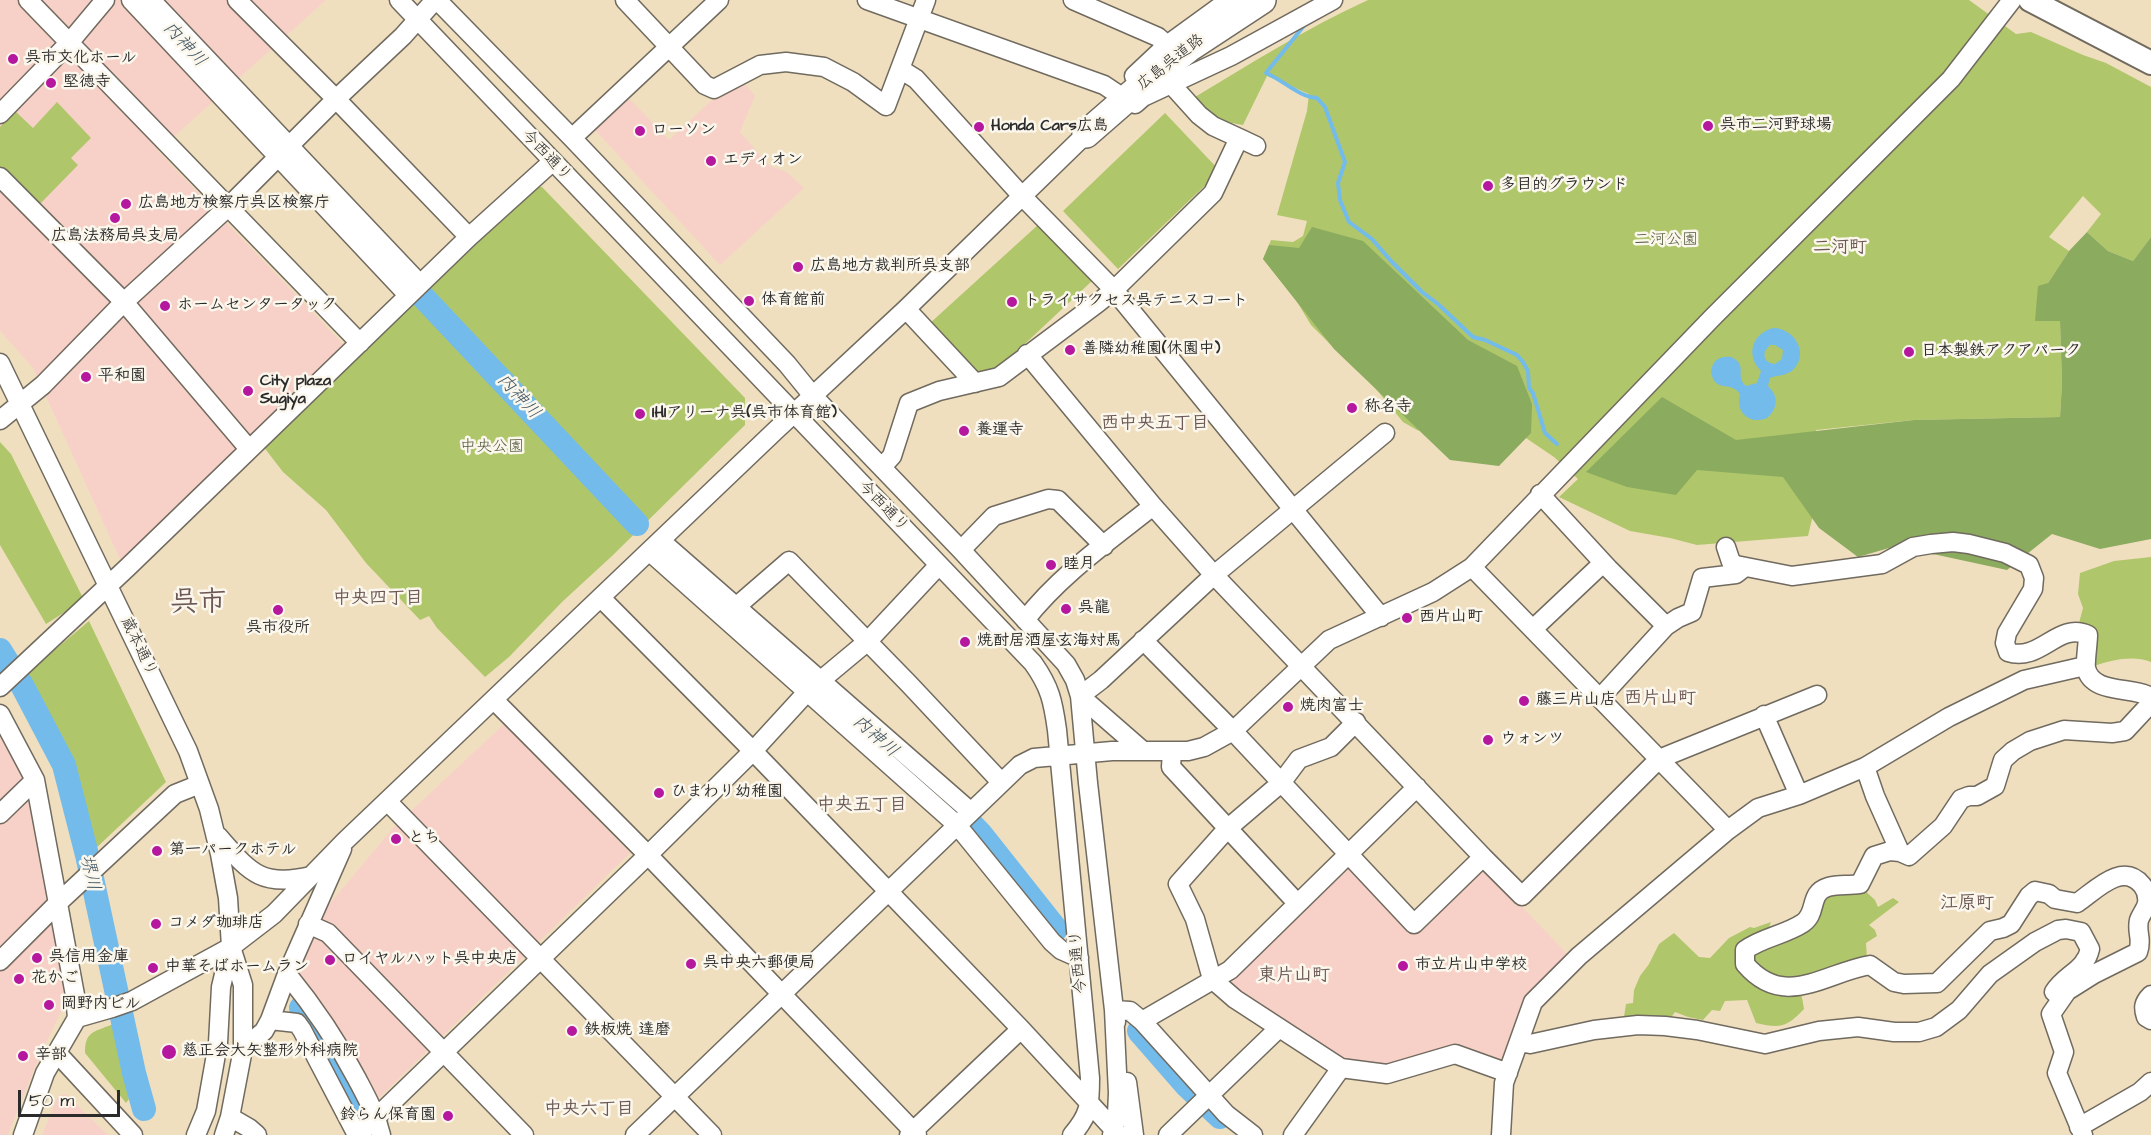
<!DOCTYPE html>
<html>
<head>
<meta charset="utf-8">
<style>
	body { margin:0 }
	#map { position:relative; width:2151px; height:1135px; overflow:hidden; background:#f0dfbf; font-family:"Architects Daughter",sans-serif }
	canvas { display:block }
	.scale { position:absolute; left:18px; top:1090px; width:102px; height:27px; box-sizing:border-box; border:3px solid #2b2b2b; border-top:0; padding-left:8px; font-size:18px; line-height:21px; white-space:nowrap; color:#2b2b2b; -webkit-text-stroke:4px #fbf7ec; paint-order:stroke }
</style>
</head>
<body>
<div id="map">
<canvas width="2151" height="1135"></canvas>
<div class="scale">50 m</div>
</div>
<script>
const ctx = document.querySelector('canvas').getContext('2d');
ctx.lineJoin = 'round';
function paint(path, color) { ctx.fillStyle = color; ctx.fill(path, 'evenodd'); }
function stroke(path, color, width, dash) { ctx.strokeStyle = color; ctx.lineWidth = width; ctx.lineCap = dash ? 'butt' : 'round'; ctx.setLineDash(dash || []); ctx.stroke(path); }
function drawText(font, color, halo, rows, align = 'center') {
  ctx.font = font + ' "Architects Daughter","Klee One",sans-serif'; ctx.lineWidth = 5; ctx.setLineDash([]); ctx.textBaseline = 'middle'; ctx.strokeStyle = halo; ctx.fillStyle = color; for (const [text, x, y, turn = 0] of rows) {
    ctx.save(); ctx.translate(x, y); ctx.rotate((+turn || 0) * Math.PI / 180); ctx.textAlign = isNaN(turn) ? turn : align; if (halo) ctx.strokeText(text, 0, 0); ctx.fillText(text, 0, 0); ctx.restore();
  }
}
const built = new Path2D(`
	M0 0H326L158 151 347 348 123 566 33 368 0 331Z
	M742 81 755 96 740 132 770 166 787 172 804 188 720 265 594 129 628 97 669 140 716 96Z
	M504 724 630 853 374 1103 297 982 321 914 394 827Z
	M0 728 28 778 70 992 36 1065 8 1135H0Z
	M1347 863 1414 932 1482 865 1573 960 1527 1005 1506 1067 1453 1048 1373 1070 1351 1066 1231 988 1233 973Z
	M66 1094 108 1135H42L58 1096Z`);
const green = new Path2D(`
	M1368 0H1969L2016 34 2031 32 2083 55 2106 63 2151 87V237L2133 261 2108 251 2087 232 2101 214 2083 196 2049 237 2069 251 2048 283 2035 321 2060 320 2062 383 2060 417 1914 420 1816 430V502L1808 536 1697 545 1670 538 1630 531 1559 497 1578 479 1554 457 1523 436 1443 438 1417 430 1403 422 1362 372 1338 352 1311 325 1296 300 1263 259 1271 240 1293 242 1303 236 1307 221 1277 215 1307 111 1309 94 1267 76 1243 125 1220 121 1190 100C1249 65 1306 28 1368 0Z
	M57 102 91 138 71 158 78 165 37 207 0 170V127L15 111 33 128Z
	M1165 113 1220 171 1118 269 1063 211Z
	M531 186 542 187 745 398V425L612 556 562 602 509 657 485 677 437 628 429 616 420 620 366 563 326 510 283 472 263 446Z
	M1039 224 1093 280 996 371 975 374 929 324Z
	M0 442 11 454 84 600 46 624 0 545Z
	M2151 557V662C2132 655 2113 660 2094 666L2079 623 2083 608 2078 594 2080 573 2114 561Z
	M89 621 166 782 94 850 72 761 27 673Z
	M1862 888 1875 900 1878 907 1893 898 1899 902 1869 925 1875 930 1877 936 1866 943 1867 959 1801 992 1804 1009C1787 1027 1781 1029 1756 1023L1747 1000 1725 1001 1720 1011 1712 1010 1703 1020 1688 1017 1675 1012 1668 1022 1623 1023 1626 1004 1633 1003 1634 990 1640 976 1649 964 1659 944 1674 933 1699 957 1710 958 1729 938 1750 927 1754 928 1771 922 1768 930 1775 937 1821 895Z
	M111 1025H115L129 1099 126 1103 85 1053C85 1032 93 1032 111 1025Z`);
const forest = new Path2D(`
	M1312 227 1363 241 1468 340 1517 366 1532 404 1531 433 1499 466 1450 460 1334 349 1263 259 1269 245 1299 248Z
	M2087 232 2108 251 2133 261 2151 237V539L2100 549 2052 534 2007 570 1896 546 1858 557 1819 528 1783 477 1697 470 1676 495 1627 487 1586 472 1662 397 1736 440 1914 420 2060 417 2062 383 2060 321H2035L2038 286 2048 283 2069 251Z`);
const water = new Path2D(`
	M1773 328C1794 328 1810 353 1793 370 1786 376 1777 375 1770 378L1768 386C1779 396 1778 409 1767 418 1750 425 1735 413 1740 394 1731 380 1714 394 1711 371 1713 360 1720 356 1731 357 1749 365 1734 376 1746 386L1757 383 1761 371C1746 356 1751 334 1773 328ZM1770 345H1775L1783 350 1782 359 1775 364C1767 363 1763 359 1765 351Z`);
const stream = new Path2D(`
	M1307 22 1266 73C1283 80 1299 97 1317 98L1325 107 1345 162 1338 183 1340 200 1349 222 1372 239 1391 261 1422 292 1438 304 1473 337 1485 340 1517 355 1523 362 1528 371 1529 388 1533 393 1545 433 1557 444`);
const river = new Path2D(`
	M423 297 637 524
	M0 650 23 687 64 765 87 855 134 1073 144 1109
	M948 800 980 833 1056 929
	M301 1008C328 1046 350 1090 363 1135
	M1139 1031 1187 1086 1220 1117`);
const minor = new Path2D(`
	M28 0 360 343
	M131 0 408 295
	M151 0 420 284
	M237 0 336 99 469 237
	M399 0 1033 663C1050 687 1053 701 1057 730L1090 1078C1090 1105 1090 1114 1072 1135
	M437 0 572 138 787 364 813 396 961 550 1066 664 1075 680 1080 696 1088 783 1114 1010 1118 1093 1117 1115 1112 1135
	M625 0 705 85 714 89 760 65 786 62 824 67 853 82 886 106 926 0
	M867 0 1104 85 1116 93
	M1073 0 1158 37 1167 45
	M900 69 916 79 1021 195 1114 290 1381 617
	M1134 76 1167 45 1229 0
	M1171 84 1199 115 1213 126 1239 138
	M1135 104 1143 97 1231 56 1333 0
	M0 114 69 43 105 0
	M572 138 719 0
	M0 177 124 302 249 449
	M906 309 975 383
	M1027 354 1153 506 1214 575 1483 857 1522 896 1659 759 1817 695
	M0 363 188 751 209 809 220 854 228 898 231 947 243 985V1049L230 1117 224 1135
	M0 420 43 385 124 302 228 207 336 99 403 36 435 0
	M882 467 892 456 909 403 939 391 999 377 1099 302 1114 290 1213 193 1239 138 1256 146
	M1540 494 1609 569 1666 626
	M661 541 971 812
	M1726 547 1731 562 1736 565 1792 576 1882 564 1913 547 1931 544 1953 542 1969 544 2005 553 2029 565 2034 578 2033 589 2007 633 2005 643 2008 652C2040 663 2058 621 2088 635 2088 643 2085 662 2086 668 2092 695 2133 686 2151 697
	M961 550 994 516 1048 499 1058 500 1104 546
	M650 552 957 825 1052 942 1061 950 1079 958
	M1472 567 1728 830
	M601 598 753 751 1021 1029 1119 1135
	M737 606 789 561 909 684 1001 782
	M1025 620C1060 575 1109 541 1153 506
	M1533 629 1603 563
	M1143 640 1233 731 1414 924 1483 857
	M0 687 128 567 469 237 552 162
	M1600 698 1666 626 1678 618 1692 612 1702 578 1736 574 1745 567
	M494 700 648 855 917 1135
	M0 714 35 780 75 995 77 1018
	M1764 715 1799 795
	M1356 722 1331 747 1299 759 1281 783 1227 829 1178 884 1195 919 1212 979 1235 999 1341 1068 1387 1074 1455 1054 1508 1073
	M1143 751 1080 696 1101 680 1214 575 1385 433
	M1172 752 1171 767 1297 903
	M1865 767 1875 796 1900 852 1890 851 1874 856 1860 884C1849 886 1838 884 1828 887 1808 893 1818 913 1803 923 1785 935 1763 937 1745 950V964C1784 1010 1824 973 1870 965L1894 982 1904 984 1937 983 1990 931 2003 928 2011 924 2029 896 2035 891 2049 894 2055 899 2077 903C2095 891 2122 861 2142 885 2146 890 2148 896 2147 903 2146 909 2141 914 2139 920 2136 933 2143 939 2138 952L2094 974 2067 991 2051 1014 2064 1052 2057 1073 2083 1135
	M388 802 712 1135
	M0 814 35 780
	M218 836C249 871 260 888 311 876
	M1900 852 1909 856 1943 826 1961 799 1969 796H1977L1995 786 2003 760 2013 751 2030 741 2064 730 2112 733 2125 731 2151 703
	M308 924 328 933 524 1135
	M0 961 59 902 175 794 200 784
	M287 974C314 1007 337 1041 357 1079 367 1098 376 1114 381 1135
	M2151 995C2143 1003 2143 1008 2146 1017L2151 1020
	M270 1020 297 1023 302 1030 357 1135
	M1142 1021 1230 970 1417 787
	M1116 1022 1114 1010 1130 1011 1142 1021 1226 1114 1253 1135
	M1519 1042 1530 1044 1594 1030 1638 1025 1665 1026 1697 1030 1765 1044 1819 1031 1858 1027 1894 1032H1919L1936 1027 1959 1010 1990 974 2035 942 2058 930 2066 929 2081 932 2090 949C2085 971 2065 974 2054 992
	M243 1049 264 1031 270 1020 287 974 342 849
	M57 1053 133 1135
	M1127 1082 1134 1135
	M230 1117 249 1128 257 1135
	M2079 1127 2140 1092 2151 1082
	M23 1135 45 1073 77 1018 112 1008 132 1001 231 947 274 914 345 841 775 431 906 309 1086 134 1093 124
	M196 1135 206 1111 218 1043 221 987 230 949
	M358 1135 648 855 753 751 808 691 868 641 939 565
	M635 1135 1020 765 1034 758 1112 751H1188L1204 747 1233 731 1329 640 1433 592 1472 567 1712 318 1951 79 2012 0
	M909 1135 1021 1029
	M1168 1135 1279 1028
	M1293 1135 1341 1068
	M1501 1135 1504 1083 1533 1002 1579 956 1728 830 1758 808 1799 795 1865 767 1949 717 2024 680 2085 666`);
const major = new Path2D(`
	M2030 0 2151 63`);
const highway = new Path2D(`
	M1086 134 1148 80 1189 48 1262 0`);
const markers = [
	[13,59,6,"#b5179e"],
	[51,83,6,"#b5179e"],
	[1708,126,6,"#b5179e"],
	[979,127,6,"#b5179e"],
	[640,131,6,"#b5179e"],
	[711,161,6,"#b5179e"],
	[1488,186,6,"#b5179e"],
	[126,204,6,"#b5179e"],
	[115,218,6,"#b5179e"],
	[798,267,6,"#b5179e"],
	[749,301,6,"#b5179e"],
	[1012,302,6,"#b5179e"],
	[165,306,6,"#b5179e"],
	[1070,350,6,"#b5179e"],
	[1909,352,6,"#b5179e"],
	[86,377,6,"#b5179e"],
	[248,391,6,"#b5179e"],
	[1352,408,6,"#b5179e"],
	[640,414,6,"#b5179e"],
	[964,431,6,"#b5179e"],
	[1051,565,6,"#b5179e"],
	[1066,609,6,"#b5179e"],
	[278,610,6,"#b5179e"],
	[1407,618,6,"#b5179e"],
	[965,642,6,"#b5179e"],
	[1524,701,6,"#b5179e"],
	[1288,707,6,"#b5179e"],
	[1488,740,6,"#b5179e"],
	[659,793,6,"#b5179e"],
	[396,839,6,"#b5179e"],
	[157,851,6,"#b5179e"],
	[156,924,6,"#b5179e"],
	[37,958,6,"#b5179e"],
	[330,960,6,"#b5179e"],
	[691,964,6,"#b5179e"],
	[1403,966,6,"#b5179e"],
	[153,968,6,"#b5179e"],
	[19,979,6,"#b5179e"],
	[49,1005,6,"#b5179e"],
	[572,1031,6,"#b5179e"],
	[169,1052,8,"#b5179e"],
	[23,1056,6,"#b5179e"],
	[448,1116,6,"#b5179e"]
];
const poiNames = [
	["呉市文化ホール",25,59],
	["堅徳寺",63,83],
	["呉市二河野球場",1720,126],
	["Honda Cars広島",991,127],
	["ローソン",652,131],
	["エディオン",723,161],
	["多目的グラウンド",1500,186],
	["広島地方検察庁呉区検察庁",138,204],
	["広島法務局呉支局",115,237,"center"],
	["広島地方裁判所呉支部",810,267],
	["体育館前",761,301],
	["トライサクセス呉テニスコート",1024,302],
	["ホームセンタータック",177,306],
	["善隣幼稚園(休園中)",1082,350],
	["日本製鉄アクアパーク",1921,352],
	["平和園",98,377],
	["City plaza",260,382],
	["Sugiya",260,400],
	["称名寺",1364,408],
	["IHIアリーナ呉(呉市体育館)",652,414],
	["養運寺",976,431],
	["睦月",1063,565],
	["呉龍",1078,609],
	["西片山町",1419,618],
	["呉市役所",278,629,"center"],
	["焼酎居酒屋玄海対馬",977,642],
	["藤三片山店",1536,701],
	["焼肉富士",1300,707],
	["ウォンツ",1500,740],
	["ひまわり幼稚園",671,793],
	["とち",408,839],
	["第一パークホテル",169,851],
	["コメダ珈琲店",168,924],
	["呉信用金庫",49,958],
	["ロイヤルハット呉中央店",342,960],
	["呉中央六郵便局",703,964],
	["市立片山中学校",1415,966],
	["中華そばホームラン",165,968],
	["花かご",31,979],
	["岡野内ビル",61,1005],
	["鉄板焼 達磨",584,1031],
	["慈正会大矢整形外科病院",182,1052],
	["辛部",35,1056],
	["鈴らん保育園",436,1116,"right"]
];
const streetNames = [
	["広島呉道路",1171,63,-38],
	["今西通り",546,156,46],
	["今西通り",883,507,46],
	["蔵本通り",138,647,64],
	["今西通り",1079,962,-95]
];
const parkNames = [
	["二河公園",1666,241],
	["中央公園",492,448]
];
const waterNames = [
	["内神川",184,45,47],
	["内神川",518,397,47],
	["内神川",875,737,41],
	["堺川",89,873,77]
];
const neighbourhoodNames = [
	["二河町",1840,248],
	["西中央五丁目",1155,424],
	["中央四丁目",378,599],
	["西片山町",1660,699],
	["中央五丁目",862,806],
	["江原町",1967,904],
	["東片山町",1294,976],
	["中央六丁目",589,1110]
];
const townNames = [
	["呉市",198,604]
];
paint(built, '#f7d1c8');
paint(green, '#afc66b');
paint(forest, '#8bab5f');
paint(water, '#73bbeb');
stroke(stream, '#73bbeb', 4);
stroke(river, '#73bbeb', 24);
stroke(minor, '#706a5f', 21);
stroke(major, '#706a5f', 26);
stroke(highway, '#706a5f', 30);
stroke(minor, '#fff', 18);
stroke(major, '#fff', 22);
stroke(highway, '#fff', 27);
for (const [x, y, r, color] of markers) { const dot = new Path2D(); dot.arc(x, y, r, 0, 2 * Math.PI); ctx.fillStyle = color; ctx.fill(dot); stroke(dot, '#fbf7ec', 2); }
drawText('bold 16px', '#2b2b2b', '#fbf7ec', poiNames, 'left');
drawText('16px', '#2b2b2b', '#fbf7ec', streetNames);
drawText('16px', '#535a3e', '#fbf7ec', parkNames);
drawText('italic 18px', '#415665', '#fbf7ec', waterNames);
drawText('bold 18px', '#6c5855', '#fbf7ec', neighbourhoodNames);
drawText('bold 28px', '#6c5855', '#fbf7ec', townNames);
</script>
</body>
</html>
